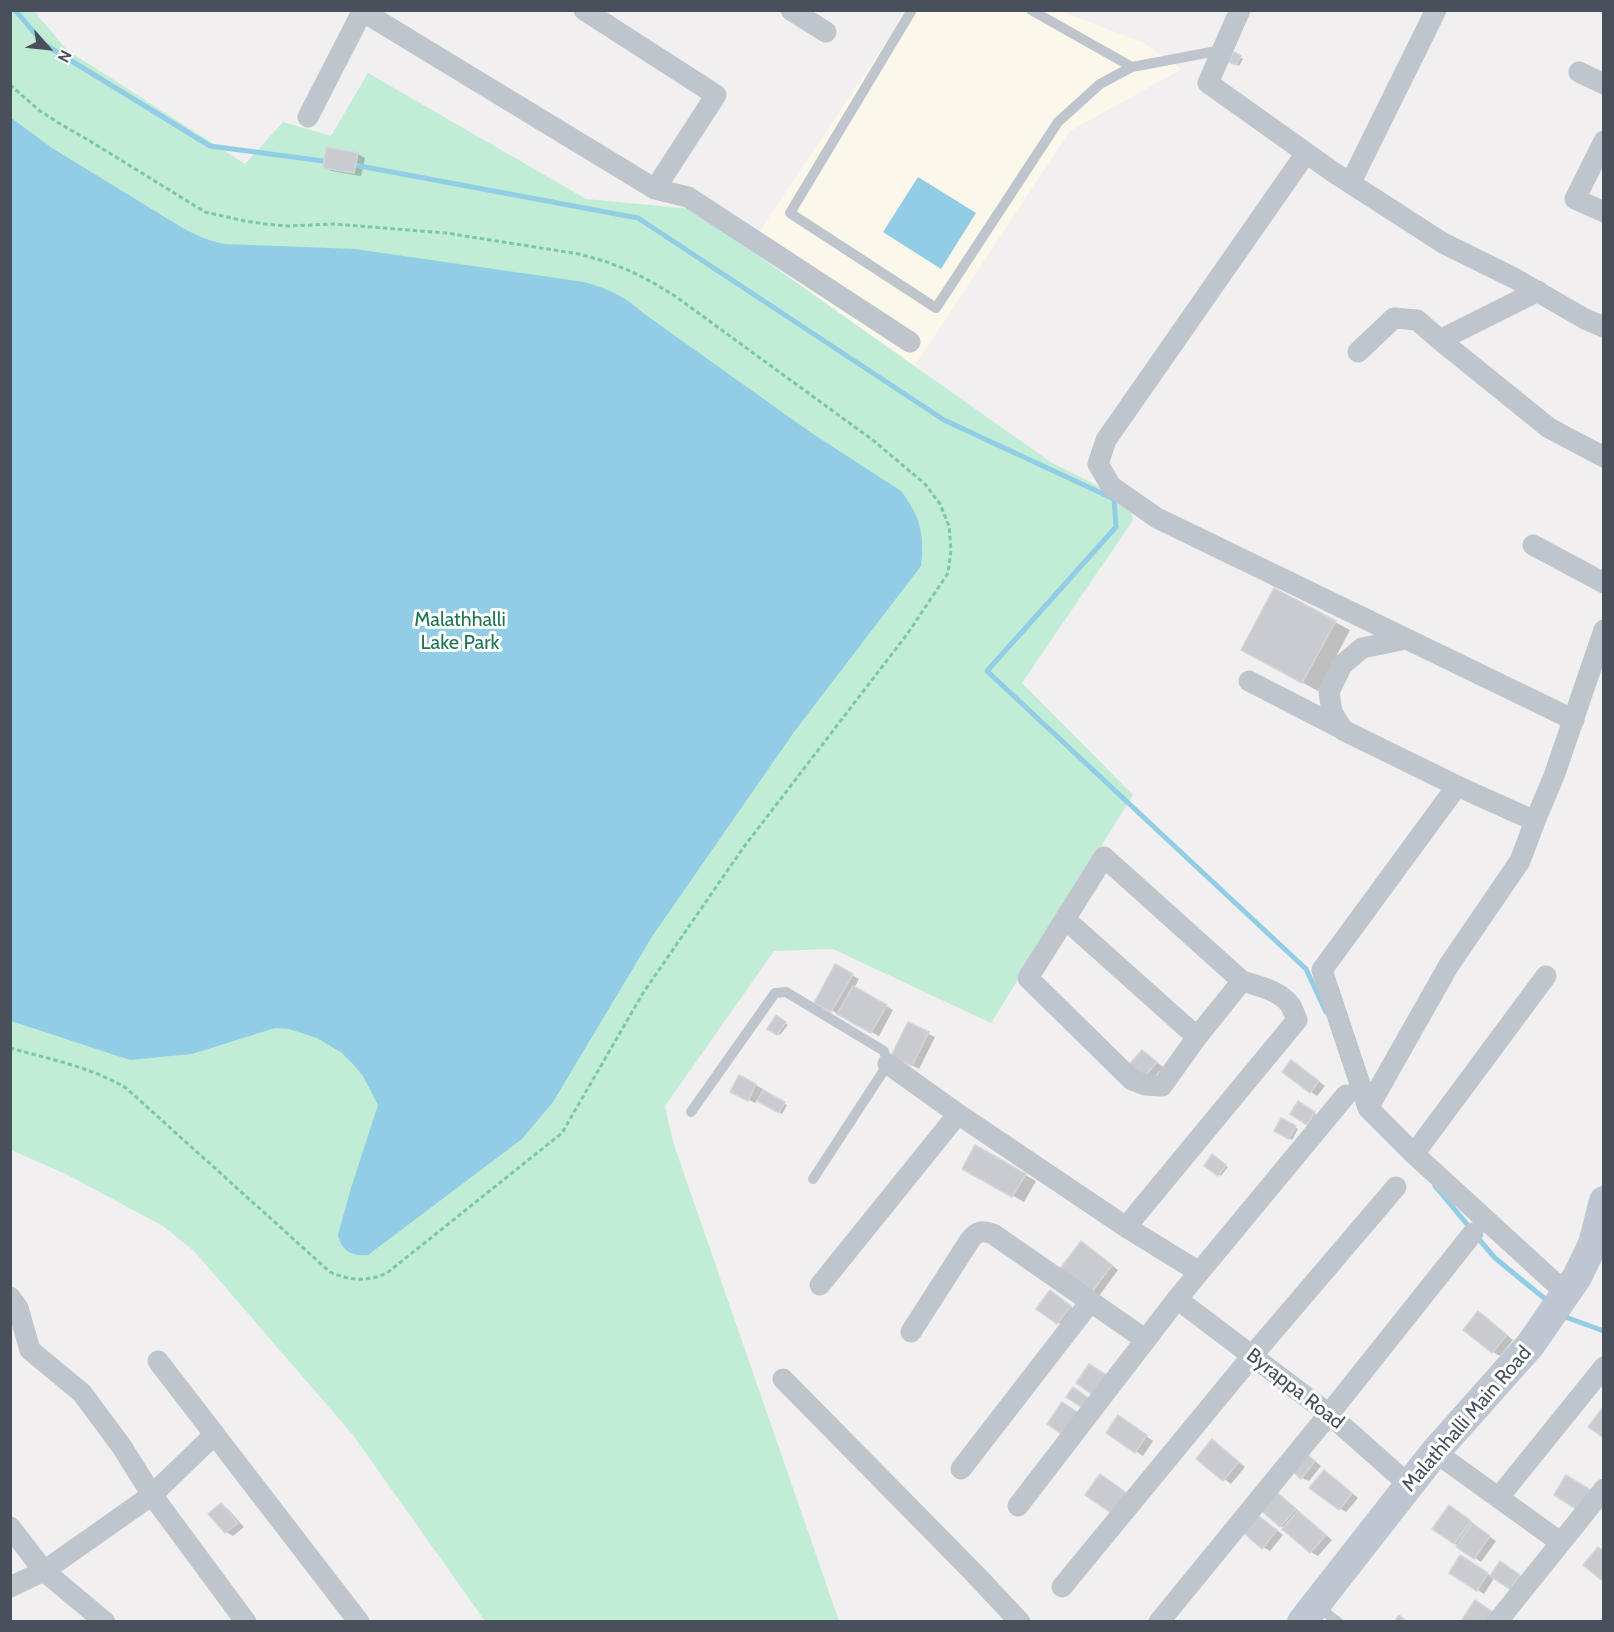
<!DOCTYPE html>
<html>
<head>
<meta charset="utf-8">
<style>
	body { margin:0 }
	#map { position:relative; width:1614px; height:1632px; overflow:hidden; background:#f1efef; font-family:Cabin,sans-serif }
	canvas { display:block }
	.frame { position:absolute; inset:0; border:12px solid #48515b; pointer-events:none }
	.north { position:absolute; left:18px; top:18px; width:60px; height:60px; -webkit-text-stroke:4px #fff; paint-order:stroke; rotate:117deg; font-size:16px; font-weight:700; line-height:24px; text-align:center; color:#48515b }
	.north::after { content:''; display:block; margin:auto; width:21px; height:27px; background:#48515b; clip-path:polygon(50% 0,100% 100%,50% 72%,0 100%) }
</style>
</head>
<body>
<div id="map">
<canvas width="1614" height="1632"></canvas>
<div class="frame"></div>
<div class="north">N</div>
</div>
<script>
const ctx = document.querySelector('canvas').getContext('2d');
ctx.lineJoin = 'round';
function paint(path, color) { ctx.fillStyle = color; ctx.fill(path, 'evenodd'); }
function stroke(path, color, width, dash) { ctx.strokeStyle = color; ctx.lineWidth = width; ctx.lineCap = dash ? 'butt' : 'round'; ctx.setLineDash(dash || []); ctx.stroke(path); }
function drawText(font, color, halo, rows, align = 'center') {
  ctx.font = font + ' Cabin,sans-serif'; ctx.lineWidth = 6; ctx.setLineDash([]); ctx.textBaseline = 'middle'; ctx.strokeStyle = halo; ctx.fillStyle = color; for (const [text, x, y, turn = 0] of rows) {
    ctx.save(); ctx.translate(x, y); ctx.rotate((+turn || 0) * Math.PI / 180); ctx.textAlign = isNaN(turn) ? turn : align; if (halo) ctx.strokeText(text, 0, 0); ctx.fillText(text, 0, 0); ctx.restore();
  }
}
const commercial = new Path2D(`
	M907 11H1061L1144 43 1182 69 1070 131 914 367 749 247Z`);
const green = new Path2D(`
	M11 11H34L67 50 245 164 283 122 331 136 368 73 586 199 692 209 1052 463 1128 501 1133 520 1022 683 1133 795 991 1023 833 949 774 951 665 1106 673 1142 839 1621H485L353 1435 194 1251 163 1226 66 1174 11 1150Z`);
const water = new Path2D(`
	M10 117 52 148 181 227C195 235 209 241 225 244L355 249 584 282C607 288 626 297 643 313L810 432 901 491C920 515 925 536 921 566L794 732 653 935 553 1102 522 1139 368 1255C352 1257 341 1250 338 1235L351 1188 378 1105 363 1076 353 1064 342 1053 317 1038 289 1029 275 1028 192 1054 130 1060 11 1021Z
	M918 177 976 213 941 269 883 232Z`);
const shadow = new Path2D(`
	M1235 54 1243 59 1239 66 1231 61Z
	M358 154 365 158 361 176 331 171 324 167Z
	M1335 622 1350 630 1318 691 1257 658Z
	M836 966 859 979 854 988 893 1010 879 1036 816 1002Z
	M776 1017 788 1025 780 1035 769 1028Z
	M928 1034 935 1037 919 1069 900 1059Z
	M1142 1051 1163 1067 1150 1082 1143 1078Z
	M1298 1066 1325 1086 1317 1096 1311 1092Z
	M740 1077 763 1089 762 1091 787 1105 782 1114 757 1100 755 1103 732 1091Z
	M1298 1103 1317 1115 1310 1125 1292 1113Z
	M1282 1120 1298 1129 1292 1140 1276 1130Z
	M976 1147 1036 1181 1024 1202 964 1168Z
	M1215 1158 1228 1167 1221 1176 1206 1165Z
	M1088 1247 1118 1270 1099 1296 1062 1269Z
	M1057 1296 1077 1311 1065 1327 1038 1309Z
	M1485 1317 1513 1340 1500 1356 1493 1352Z
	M1125 1421 1153 1441 1143 1456 1108 1432Z
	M1212 1441 1245 1467 1231 1484 1198 1459Z
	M1309 1456 1321 1466 1309 1481 1302 1478Z
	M1331 1476 1358 1498 1346 1512 1339 1508Z
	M1271 1489 1278 1493 1332 1540 1318 1556 1311 1552 1257 1505Z
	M221 1505 228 1509 244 1527 233 1536 226 1532 210 1514Z
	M1456 1511 1477 1526 1475 1527 1496 1541 1481 1562 1454 1543Z
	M1253 1512 1283 1535 1270 1551 1263 1547Z
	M1468 1561 1491 1576 1507 1567 1526 1580 1517 1592 1495 1577 1484 1594 1478 1590Z`);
const stream = new Path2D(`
	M15 10 44 44 210 146 331 162
	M349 164 638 218 944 420 1114 499 1116 527 987 671 1306 969 1326 1012
	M1435 1186 1471 1229
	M1477 1237 1495 1258 1550 1303
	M1564 1315 1568 1318 1604 1331`);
const building = new Path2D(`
	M1234 52 1241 56 1236 65 1229 62Z
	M326 147 358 153 354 173 323 168Z
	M1274 588 1336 621 1302 683 1241 650Z
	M835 964 853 974 831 1012 814 1003Z
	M853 986 887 1005 871 1033 837 1014Z
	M776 1015 786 1022 777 1035 767 1029Z
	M908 1022 929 1032 912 1066 891 1056Z
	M1142 1050 1157 1062 1142 1080 1127 1067Z
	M1291 1060 1319 1081 1310 1093 1282 1072Z
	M739 1075 756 1084 748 1101 730 1092Z
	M763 1090 785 1102 779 1113 757 1101Z
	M1298 1101 1315 1112 1307 1125 1290 1114Z
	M1281 1118 1296 1126 1289 1139 1274 1131Z
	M975 1145 1026 1174 1012 1197 962 1169Z
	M1212 1154 1226 1165 1218 1176 1204 1166Z
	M1081 1241 1112 1265 1091 1293 1060 1269Z
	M1050 1290 1071 1306 1057 1324 1036 1309Z
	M1478 1311 1507 1335 1492 1353 1463 1330Z
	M1089 1364 1111 1378 1097 1398 1076 1383Z
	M1073 1387 1094 1402 1087 1411 1066 1397Z
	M1062 1402 1083 1416 1067 1438 1047 1424Z
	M1604 1406V1438L1588 1427Z
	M1118 1415 1147 1435 1135 1453 1106 1433Z
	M1212 1439 1239 1462 1223 1481 1196 1459Z
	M1302 1450 1315 1461 1301 1479 1287 1467Z
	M1324 1470 1352 1493 1339 1510 1309 1488Z
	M1100 1474 1128 1494 1114 1515 1085 1495Z
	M1566 1475 1594 1492 1581 1512 1554 1495Z
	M1271 1487 1296 1509 1280 1527 1255 1505Z
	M221 1503 238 1523 225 1533 208 1514Z
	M1449 1505 1471 1521 1454 1544 1432 1529Z
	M1252 1511 1277 1530 1262 1549 1238 1528Z
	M1298 1511 1326 1535 1310 1553 1282 1529Z
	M1472 1523 1490 1536 1474 1559 1456 1547Z
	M1598 1547 1604 1551V1582L1583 1565Z
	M1460 1555 1488 1573 1477 1591 1449 1573Z
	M1500 1561 1520 1575 1510 1589 1490 1576Z
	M1475 1600 1493 1612 1487 1622H1462L1461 1621Z
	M1399 1615 1408 1622H1394Z`);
const path = new Path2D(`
	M10 85 40 111 62 125 85 138 205 212 245 221 265 224 288 226 334 224 446 233 579 254 604 261 628 270 652 282 675 296 874 441 925 484 940 504 949 526 951 550 948 573 908 633 743 848 643 993 562 1133 387 1273C367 1282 350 1281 330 1272L126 1088C91 1067 49 1059 10 1048`);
const service = new Path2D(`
	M912 10 790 213 936 308 1058 122 1100 84 1132 67 1222 50
	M1031 10 1132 67
	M691 1112 775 993 786 992 884 1051 888 1064 813 1179
	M1318 1607 1338 1622`);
const minor = new Path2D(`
	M791 10 826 32
	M1240 10 1208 83 1333 172 1443 243 1514 278 1585 319 1604 327
	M362 11 655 189 716 95 584 10
	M1579 72 1604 84
	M308 117 363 10
	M1604 141 1575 199 1604 212
	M1306 153 1106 440 1098 464 1111 486 1157 518 1574 720
	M1351 182 1436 10
	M655 189 688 197 910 342
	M1538 291 1440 340 1549 428 1604 457
	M1358 352 1394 318 1417 320 1440 340
	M1533 545 1604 583
	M1406 639 1362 648 1342 665 1329 692 1332 712 1343 730 1457 786 1535 821 1554 776 1604 630
	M1249 681 1342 729
	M1457 786 1322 970 1368 1108 1414 1154 1567 1294
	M1104 857 1242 981 1197 1037 1162 1086 1145 1085 1132 1080 1028 978Z
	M1065 919 1197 1037
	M888 1064 958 1114 1126 1227
	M1368 1108 1449 965 1520 861 1535 821
	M1414 1154 1546 976
	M1199 1272 1126 1227 1297 1020C1295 1015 1293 1010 1291 1006 1280 990 1258 986 1242 981
	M820 1285 958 1114
	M10 1297 18 1308 30 1350 82 1393 122 1447 152 1495 246 1622
	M1177 1299 1329 1414 1409 1485
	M911 1332 970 1240C977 1231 982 1230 993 1234L1146 1340
	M158 1361 359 1622
	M783 1379 973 1572 1020 1622
	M1435 1452 1560 1542
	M961 1469 1091 1301
	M1499 1497 1604 1367
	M1018 1506 1177 1299 1346 1095
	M10 1527 44 1571 105 1622
	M10 1587 44 1571 152 1495 215 1434
	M1062 1587 1257 1350 1396 1187
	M1159 1622 1329 1414 1473 1233
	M1497 1622 1604 1489`);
const secondary = new Path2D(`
	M1302 1622 1435 1452 1531 1344 1577 1277 1593 1244 1604 1201`);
const parkNames = [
	["Malathhalli",460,620],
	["Lake Park",460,643]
];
const streetNames = [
	["Byrappa Road",1295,1389,38],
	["Malathhalli Main Road",1467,1419,-49]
];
paint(commercial, '#fbf7ea');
paint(green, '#c1ecd5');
paint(water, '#91cde5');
paint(shadow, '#0003');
stroke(stream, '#91cde5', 5);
paint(building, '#c9cbd1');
stroke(building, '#d3d5da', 1.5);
stroke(path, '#7bc7a8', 3, [4.5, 3]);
stroke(service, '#bec5cd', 10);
stroke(minor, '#bec5cd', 21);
stroke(secondary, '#bec6d1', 30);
drawText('20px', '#1e7752', '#fff', parkNames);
drawText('20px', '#48515b', '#fff', streetNames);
</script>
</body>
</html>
